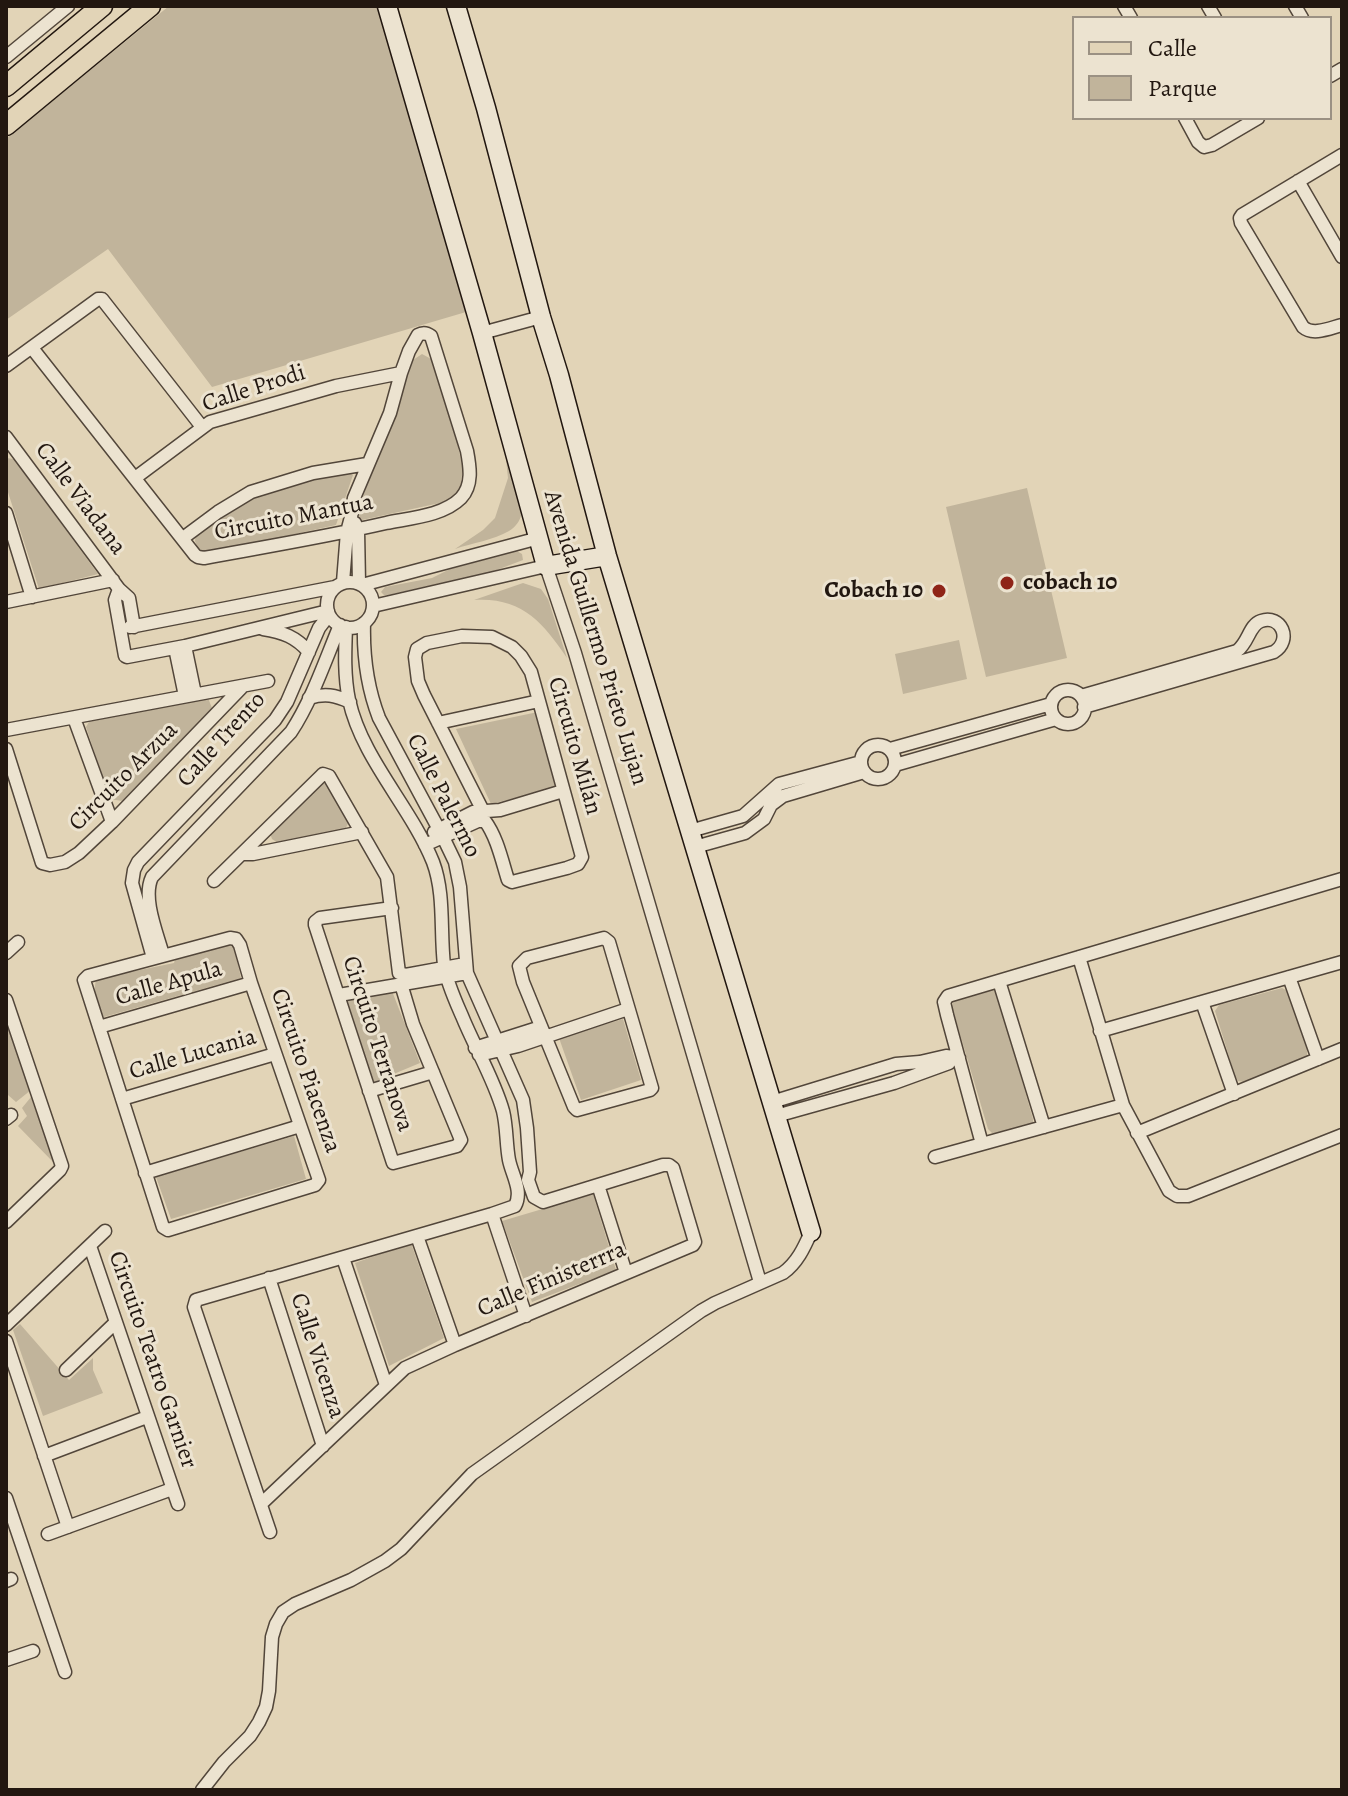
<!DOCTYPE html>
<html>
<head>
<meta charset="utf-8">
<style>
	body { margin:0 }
	#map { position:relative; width:1348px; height:1796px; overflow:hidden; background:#e2d4b7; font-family:Alegreya,serif }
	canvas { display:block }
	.frame { position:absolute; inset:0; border:8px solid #221710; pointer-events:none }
	.legend { position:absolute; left:1072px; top:16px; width:260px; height:104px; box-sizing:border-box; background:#ece3d0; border:2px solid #9b9183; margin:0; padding:10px 14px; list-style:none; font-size:24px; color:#221710 }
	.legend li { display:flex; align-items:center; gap:16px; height:40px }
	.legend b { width:40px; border:2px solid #9b9183 }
</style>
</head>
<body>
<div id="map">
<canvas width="1348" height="1796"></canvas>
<div class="frame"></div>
<ul class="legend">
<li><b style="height:10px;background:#e2d4b7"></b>Calle</li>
<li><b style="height:22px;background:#c1b49b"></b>Parque</li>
</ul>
</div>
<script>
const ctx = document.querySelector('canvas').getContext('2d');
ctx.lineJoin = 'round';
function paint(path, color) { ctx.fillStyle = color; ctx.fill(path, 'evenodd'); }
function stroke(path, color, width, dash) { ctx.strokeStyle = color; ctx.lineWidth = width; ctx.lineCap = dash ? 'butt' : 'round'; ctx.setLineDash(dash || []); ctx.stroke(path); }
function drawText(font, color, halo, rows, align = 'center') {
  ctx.font = font + ' Alegreya,serif'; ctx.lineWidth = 6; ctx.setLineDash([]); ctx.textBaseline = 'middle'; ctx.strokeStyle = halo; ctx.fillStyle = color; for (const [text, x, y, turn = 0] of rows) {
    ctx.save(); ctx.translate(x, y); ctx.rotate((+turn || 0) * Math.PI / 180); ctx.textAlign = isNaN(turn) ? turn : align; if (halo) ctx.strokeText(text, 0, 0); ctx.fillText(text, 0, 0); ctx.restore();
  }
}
const green = new Path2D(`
	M169 6H378L466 312 212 387 108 249 6 320V139Z
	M422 354 433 360 456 438 463 469 460 488 449 501 362 520 357 513 413 360Z
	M505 450C514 472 537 515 509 531 494 540 472 543 455 549L483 530 495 518 508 478Z
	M6 458 14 459 98 574 39 589 6 486Z
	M347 471 353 475 336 525 217 551H205L198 549 195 541 196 533 252 495Z
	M1027 488 1067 658 986 677 946 507Z
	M517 551 522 554 523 560 494 571 388 595H384L381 592 385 587 432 578 450 569Z
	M523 583 541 589 548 599 567 658C542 621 521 597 474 600Z
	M959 640 967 679 903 694 895 654Z
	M208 698 212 708 122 801 110 799 86 727 90 720Z
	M538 712 556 788 491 804 456 729Z
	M319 783 327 784 349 822 344 831 278 843 272 839 270 833Z
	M226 945 234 947 241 978 104 1017C96 1005 93 994 96 979L174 963 177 953Z
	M1282 988 1288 991 1307 1048V1056L1244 1082 1238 1081 1235 1076 1215 1011 1219 1005Z
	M993 989 997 994 1033 1119V1123L999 1133H992L988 1129 952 1007 954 999Z
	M392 991 420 1063 372 1083 347 1001Z
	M623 1019 641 1080 581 1100 559 1038Z
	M9 1024 31 1090 16 1102 8 1095 6 1096V1027Z
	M31 1097 54 1163 18 1126 27 1116 22 1108Z
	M294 1136 306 1179 171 1219 156 1177Z
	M593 1194 616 1270 532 1302 502 1221Z
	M411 1243 444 1338 389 1366 355 1263Z
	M20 1324 69 1380 93 1358V1370L103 1393 43 1416 13 1330Z`);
const street = new Path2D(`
	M1124 6 1131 18
	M1208 6 1215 18
	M1295 6 1302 18
	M6 57 68 6
	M1330 76 1342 69
	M1185 118 1198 142 1204 147 1212 145 1258 118
	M1342 155 1242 215 1240 218 1241 223 1303 327C1313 336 1330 328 1342 325
	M1298 181 1342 257
	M482 333 541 317
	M32 348 195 555 198 557 204 558C264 547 325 537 386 523 410 518 443 516 461 498 473 485 470 467 467 451L431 336C427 333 423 332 418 335L409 351 401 373 390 413 354 498 351 517 347 532 343 582
	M6 366 98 299H102L202 427
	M6 437 119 589 129 598 134 627
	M135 478 210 422 336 386 401 373
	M6 513 32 597
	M355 523 358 530 359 583
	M183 538 218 512 251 492 313 473 367 464
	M327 605a23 23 0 1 1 46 0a23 23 0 1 1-46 0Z
	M362 585 539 538
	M119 589 115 600 125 656 127 657 185 646 328 611
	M6 602 113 580
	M373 606 546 566 575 653 760 1282
	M130 627 335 587
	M263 629C283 632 296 637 309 652
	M185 646 195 694
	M175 648 185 696
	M1051 707a17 17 0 1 1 34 0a17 17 0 1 1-34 0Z
	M1081 696 1237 651C1249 642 1249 625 1261 621 1281 614 1293 640 1274 652L1084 707
	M309 698C325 693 335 695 350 702
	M74 718 112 822
	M438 723 539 701
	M6 730 268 681
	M861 762a17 17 0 1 1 34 0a17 17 0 1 1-34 0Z
	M6 749 42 863 50 865 65 862 79 853 112 822 243 686
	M890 749 1051 704
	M895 765 1056 719
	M690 831 743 816 779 784 861 762
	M434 832 473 812 500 810 563 791
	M425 845 478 821H485C497 837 502 861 508 880L512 882 567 868 578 864 582 857 531 672 521 656 512 647 492 637 462 636 427 643 417 649 415 657 418 681 424 695 483 811
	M695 847 745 833 764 819 771 805 783 796 864 772
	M242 854H253L362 832
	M214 881 321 776 323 774 329 776 387 877 399 973 405 975 411 974 465 964
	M392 908 320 918 315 922V925L393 1163 457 1146 461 1140 413 1024 401 984
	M230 938 236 939 240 945 251 983 319 1180 315 1185 168 1230 163 1227 84 980 88 976Z
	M604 938 609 942 652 1088 650 1090 577 1110 574 1107 523 982 519 966 527 958Z
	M6 953 18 942
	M163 955C157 933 142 898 152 877L291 732C312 700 325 661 340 625
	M1079 957 1123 1105 1169 1191 1177 1196H1188L1342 1135
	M153 958 132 883 134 870 138 862 275 720 287 702 319 628 329 615
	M1289 977 1318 1059
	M999 981 1044 1127
	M339 995 467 973
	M6 1000 62 1166 60 1170 6 1222
	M1202 1002 1234 1094
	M99 1027 251 983
	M1100 1031 1342 962
	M475 1048 541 1027
	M479 1055 518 1046 628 1009
	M369 1091 433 1072
	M122 1099 275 1054
	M772 1102 896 1064 920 1062 946 1056 959 1058
	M776 1116 894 1083 949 1063
	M6 1119 11 1115
	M1137 1133 1342 1049
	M982 1144 947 1015 944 1002 948 996 1342 879
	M935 1157 1123 1105
	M145 1173 300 1126
	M598 1185 626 1273
	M492 1214 526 1316
	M417 1236 455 1345
	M90 1246 178 1504
	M343 1258 386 1385
	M269 1278 323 1446
	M6 1325 105 1231
	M6 1341 68 1527
	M66 1370 115 1323
	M44 1456 147 1417
	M6 1498 65 1672
	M261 1504 405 1368 455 1345 693 1245 695 1242 673 1168 669 1165H663L543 1202 534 1197 528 1180 530 1172 527 1128 523 1100 467 973 460 887 455 862 443 837 379 718C367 687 363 657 364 623
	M270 1532 194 1307 196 1300 492 1214 515 1206C523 1191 512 1175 509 1160 506 1144 507 1127 503 1111 494 1079 475 1048 462 1016 455 1000 447 983 444 965 440 931 445 894 433 862 411 807 362 759 349 700 344 676 345 652 346 627
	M48 1534 172 1489
	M6 1581 11 1579
	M6 1660 33 1651
	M202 1790 224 1762 250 1736 259 1722 266 1707 269 1691 272 1637 276 1624 283 1612 295 1604 351 1580 385 1561 401 1549 472 1474 701 1311 715 1303 783 1273C797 1263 804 1248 811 1232`);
const secondary = new Path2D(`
	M387 6 482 333 546 566 607 556
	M456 6 486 108 541 317 559 375 607 556 811 1232`);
const primary = new Path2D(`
	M6 86 102 6
	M6 125 150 6`);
const markers = [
	[1007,583,8,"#8f2418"],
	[939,591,8,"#8f2418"]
];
const streetNames = [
	["Calle Prodi",254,389,-18],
	["Calle Viadana",80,499,53],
	["Circuito Mantua",294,518,-11],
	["Avenida Guillermo Prieto Lujan",595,638,73],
	["Calle Trento",222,740,-48],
	["Circuito Milán",574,746,74],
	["Circuito Arzua",124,777,-45],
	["Calle Palermo",443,796,63],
	["Calle Apula",169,984,-16],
	["Circuito Terranova",377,1044,72],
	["Calle Lucania",193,1055,-16],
	["Circuito Piacenza",305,1071,71],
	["Calle Finisterrra",552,1280,-23],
	["Calle Vicenza",317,1356,72],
	["Circuito Teatro Garnier",152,1360,71]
];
const poiNames = [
	["cobach 10",1023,583],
	["Cobach 10",923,591,"right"]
];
paint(green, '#c1b49b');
stroke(street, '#52463a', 15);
stroke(secondary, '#221710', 21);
stroke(primary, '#221710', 23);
stroke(street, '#ece3d0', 12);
stroke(secondary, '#ece3d0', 18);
stroke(primary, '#e2d4b7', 20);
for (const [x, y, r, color] of markers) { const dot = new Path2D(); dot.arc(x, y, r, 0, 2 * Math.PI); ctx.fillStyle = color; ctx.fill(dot); stroke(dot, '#ece3d0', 3); }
drawText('24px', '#221710', '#ece3d0', streetNames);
drawText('bold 24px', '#221710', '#ece3d0', poiNames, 'left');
</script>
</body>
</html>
